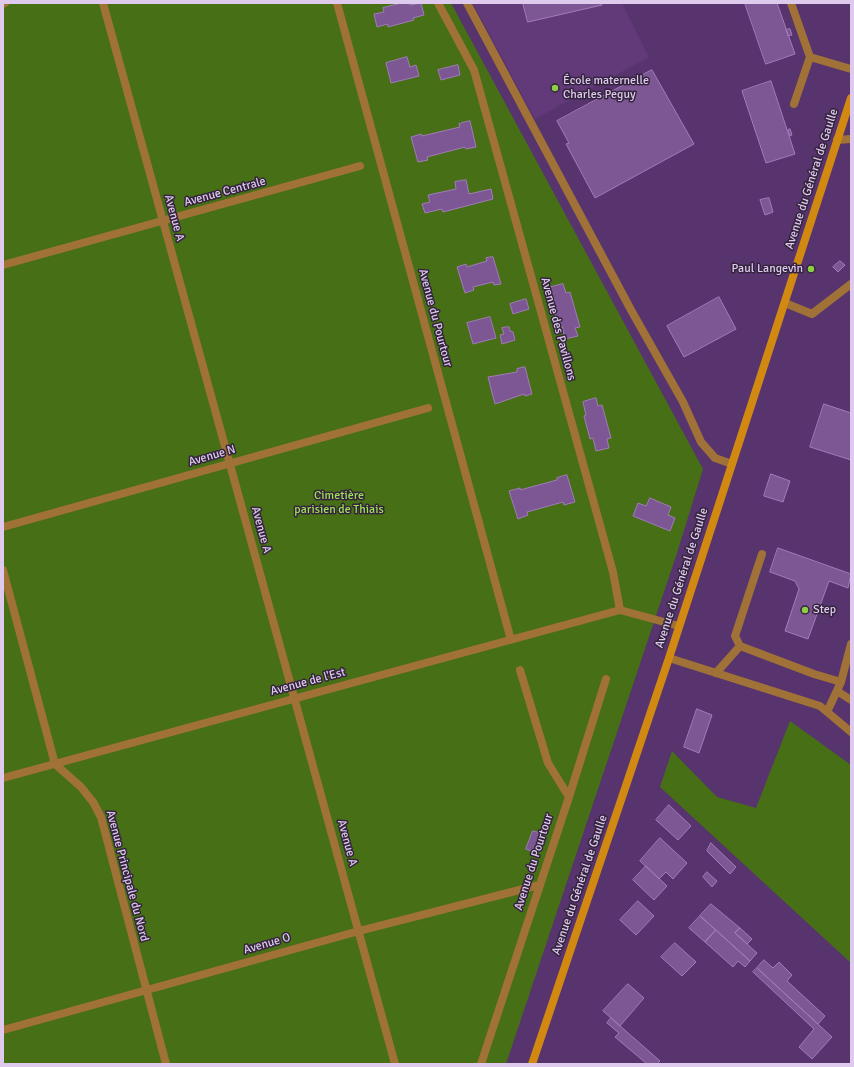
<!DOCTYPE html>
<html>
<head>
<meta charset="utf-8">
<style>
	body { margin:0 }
	#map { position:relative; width:854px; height:1067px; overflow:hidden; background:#57346d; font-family:Signika,sans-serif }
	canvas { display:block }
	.frame { position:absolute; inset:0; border:4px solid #decaec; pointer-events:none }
</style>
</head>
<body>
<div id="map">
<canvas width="854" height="1067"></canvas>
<div class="frame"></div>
</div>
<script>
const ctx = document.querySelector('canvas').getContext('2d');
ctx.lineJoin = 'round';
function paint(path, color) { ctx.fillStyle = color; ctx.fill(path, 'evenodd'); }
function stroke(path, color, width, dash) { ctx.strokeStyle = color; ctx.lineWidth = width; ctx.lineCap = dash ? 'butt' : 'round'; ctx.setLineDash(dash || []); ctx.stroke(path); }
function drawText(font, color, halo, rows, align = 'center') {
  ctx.font = font + ' Signika,sans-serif'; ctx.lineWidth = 3; ctx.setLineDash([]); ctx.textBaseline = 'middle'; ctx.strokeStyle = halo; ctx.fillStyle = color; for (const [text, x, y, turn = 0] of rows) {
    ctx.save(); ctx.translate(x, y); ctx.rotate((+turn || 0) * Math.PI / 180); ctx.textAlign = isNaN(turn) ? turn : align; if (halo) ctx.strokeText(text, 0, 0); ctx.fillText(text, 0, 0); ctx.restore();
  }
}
const built = new Path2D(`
	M473 3H622L649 57 535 119Z`);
const green = new Path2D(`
	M3 3H451L703 469 677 553 506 1064H3Z
	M790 721 851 765V963L660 787 672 751 717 797 756 808Z`);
const building = new Path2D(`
	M402 3H409L410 5 421 3 424 15 413 18 414 20 388 27V24L377 27 374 14 384 12 383 8Z
	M523 3H602V5L528 22Z
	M745 3H777L795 54 766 64Z
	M790 29 792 35 788 36 786 30Z
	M407 57 410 67 416 65 419 76 391 83 386 63Z
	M458 65 460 75 441 80 438 70Z
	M652 70 694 144 595 198 566 144 569 143 557 121Z
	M771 81 795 154 766 163 742 91Z
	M470 121 476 147 466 149 465 147 427 157 428 160 418 162 411 137 421 134 422 136 460 127 459 124Z
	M790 129 792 135 790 136 788 130Z
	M466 180 469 194 491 189 493 199 443 212 442 209 425 213 422 204 430 202 428 195 456 189 455 182Z
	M769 198 773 212 765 215 760 200Z
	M493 257 501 284 494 285 493 282 473 287 474 290 465 293 457 267 466 264 467 267 487 261 486 258Z
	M840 261 845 265 838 272 833 267Z
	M563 284 566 293 570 292 580 327 575 328 578 336 565 339 562 326H559L552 303 555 302 551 287Z
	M719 297 736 329 684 357 667 326Z
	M526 299 529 309 513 314 510 304Z
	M490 317 496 338 473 344 467 323Z
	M509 327 510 331 513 332 515 340 502 344 500 335 504 334 502 328Z
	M525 367 532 394 525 396 524 394 495 404 488 377 517 372V369Z
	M596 398 598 406 602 405 611 438 607 439 609 448 596 451 593 438 590 439 584 416 586 415 583 402Z
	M824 404 851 413V460L810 447Z
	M771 474 790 481 783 502 764 496Z
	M567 475 575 502 564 505 563 502 527 512 528 515 518 519 509 491 520 488V490L557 480V478Z
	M650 498 671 507 668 515 675 518 670 531 633 516 638 503 646 506Z
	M778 548 851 574 848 588 829 581 808 639 785 631 799 589 795 581 770 572Z
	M697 709 712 715 699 753 684 747Z
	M669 805 691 826 678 840 656 820Z
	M533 831 541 833 534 852 526 849Z
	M660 838 687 863 673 879 666 872 659 879 640 861Z
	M711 843 736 867 730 874 707 851Z
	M646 866 667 886 654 900 633 880Z
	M707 872 717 881 712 887 703 877Z
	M638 901 654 916 636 935 620 920Z
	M711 904 740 928 735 933 757 953 750 961 700 916Z
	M700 916 716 930 705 942 689 928Z
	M740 928 752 939 747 944 735 933Z
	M716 930 750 961 745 967 738 961 733 967 705 942Z
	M675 943 696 962 682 976 661 957Z
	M764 960 773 968 779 962 792 975 787 981 825 1016 818 1024 757 968Z
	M757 968 832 1037 812 1059 799 1047 814 1029 753 972Z
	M628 984 644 998 620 1026 603 1011Z
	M611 1018 660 1061 657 1064H647L615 1037 619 1033 607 1023Z`);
const service = new Path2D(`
	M103 3 395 1064
	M337 3 511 640
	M438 3 474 70 613 572 620 610 679 626
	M467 3 631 310 683 402 701 442 715 458 732 464
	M791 3 810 57 851 69
	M3 4 5 3
	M794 104 810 57
	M3 265 360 166
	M3 527 428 408
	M762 554 735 636 740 646 814 674 841 682
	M3 570 55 764 81 787 93 802 101 817 166 1064
	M669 658 820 706 851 732
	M716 673 740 646
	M837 691 851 700
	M827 712 841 682 851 644
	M3 778 620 610
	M569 797 606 679
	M3 1030 359 931 539 885
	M481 1064 569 797 548 763 520 670`);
const minor = new Path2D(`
	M837 140 851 139
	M785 303 812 314 851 284`);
const secondary = new Path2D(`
	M532 1064 669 658 851 98`);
const markers = [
	[555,88,4,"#8dce44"],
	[811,269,4,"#8dce44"],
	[805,610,4,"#8dce44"]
];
const poiNames = [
	["École maternelle",563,81],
	["Charles Peguy",563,95],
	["Paul Langevin",803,269,"right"],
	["Step",813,610]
];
const streetNames = [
	["Avenue du Général de Gaulle",812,179,-72],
	["Avenue Centrale",225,192,-15],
	["Avenue A",174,218,75],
	["Avenue du Pourtour",435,318,75],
	["Avenue des Pavillons",558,329,75],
	["Avenue N",212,456,-16],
	["Avenue A",261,530,75],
	["Avenue du Général de Gaulle",682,578,-72],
	["Avenue de l'Est",308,682,-15],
	["Avenue A",347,843,75],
	["Avenue du Pourtour",534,862,-72],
	["Avenue Principale du Nord",127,876,75],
	["Avenue du Général de Gaulle",580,885,-71],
	["Avenue O",267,944,-16]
];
const parkNames = [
	["Cimetière",339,496],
	["parisien de Thiais",339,510]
];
paint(built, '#623a7a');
paint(green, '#476f16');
paint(building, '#7c5793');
stroke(building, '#a17bba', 1);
stroke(service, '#a07237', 8);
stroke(minor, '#a07237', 8);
stroke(secondary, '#d18911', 8);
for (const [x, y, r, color] of markers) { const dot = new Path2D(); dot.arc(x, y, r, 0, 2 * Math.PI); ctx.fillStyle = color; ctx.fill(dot); stroke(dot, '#34243e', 1.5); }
drawText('12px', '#decaec', '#34243e', poiNames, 'left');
drawText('12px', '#decaec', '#34243e', streetNames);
drawText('12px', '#9ee056', '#34243e', parkNames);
</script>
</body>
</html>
